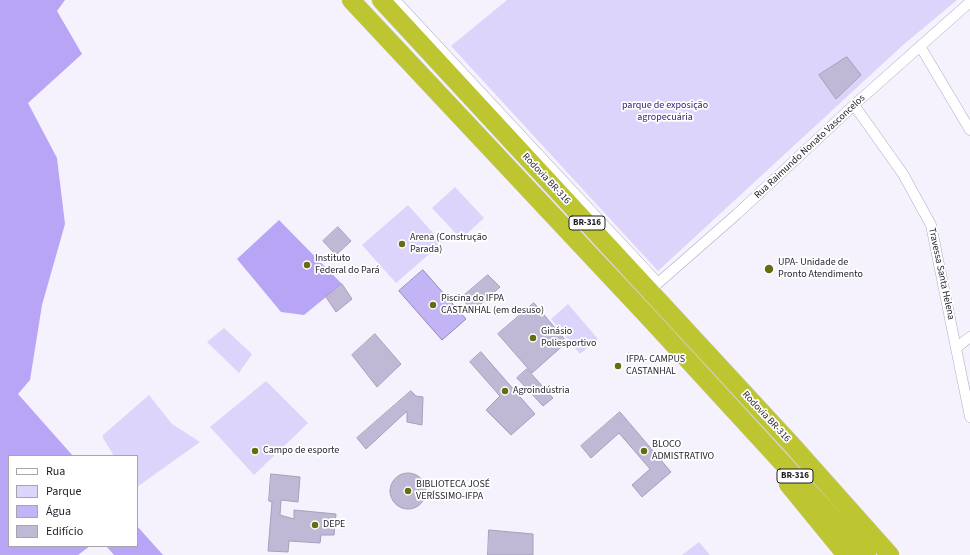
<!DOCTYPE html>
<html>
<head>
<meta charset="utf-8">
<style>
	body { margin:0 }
	#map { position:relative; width:970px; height:555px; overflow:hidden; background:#f5f2fe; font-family:"Source Sans 3",sans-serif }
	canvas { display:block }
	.legend { position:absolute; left:8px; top:455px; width:130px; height:92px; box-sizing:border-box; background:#fff; border:1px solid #a6a5a9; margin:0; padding:5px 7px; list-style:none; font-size:12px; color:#201e28 }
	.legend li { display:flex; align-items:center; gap:8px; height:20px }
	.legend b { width:20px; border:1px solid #a6a5a9 }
</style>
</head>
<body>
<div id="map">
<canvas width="970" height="555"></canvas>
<ul class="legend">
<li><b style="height:5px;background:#fff"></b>Rua</li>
<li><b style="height:11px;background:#dcd4fa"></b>Parque</li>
<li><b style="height:11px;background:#c3b4f5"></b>Água</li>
<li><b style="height:11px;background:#bfb9d5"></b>Edifício</li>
</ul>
</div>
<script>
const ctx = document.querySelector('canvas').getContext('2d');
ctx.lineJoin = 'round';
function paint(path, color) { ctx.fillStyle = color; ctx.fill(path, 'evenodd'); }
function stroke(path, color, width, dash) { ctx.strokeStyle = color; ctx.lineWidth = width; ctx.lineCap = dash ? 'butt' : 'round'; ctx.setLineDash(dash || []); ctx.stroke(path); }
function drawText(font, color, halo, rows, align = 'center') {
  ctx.font = font + ' "Source Sans 3",sans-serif'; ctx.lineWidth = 3.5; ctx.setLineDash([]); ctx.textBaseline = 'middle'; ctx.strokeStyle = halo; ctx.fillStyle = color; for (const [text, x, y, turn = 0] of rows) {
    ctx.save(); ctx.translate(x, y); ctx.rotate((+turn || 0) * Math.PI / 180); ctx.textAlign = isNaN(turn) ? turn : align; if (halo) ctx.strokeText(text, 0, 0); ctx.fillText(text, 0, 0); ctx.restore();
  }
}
const green = new Path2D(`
	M507 0H957L903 45 658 271 451 46Z
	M455 187 484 218 461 239 432 208Z
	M408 205 442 243 396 283 362 245Z
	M568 304 598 339 580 354 551 319Z
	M224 328 252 354 239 373 207 342Z
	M266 381 308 423 254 475 210 427Z
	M149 395 172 424 200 442 137 487V456H114L103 438V435Z
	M699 542 710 555H682Z`);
const forest = new Path2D(`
	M0 0H65L57 11 82 54 28 103 57 158 65 224 42 305 30 380 18 394 73 456H9V546H90L78 555H0Z
	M279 220 342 284 304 315 281 312 237 259Z
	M137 526 163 555H114L106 546H137Z`);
const water = new Path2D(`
	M423 270 466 319 442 340 399 291Z`);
const building = new Path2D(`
	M847 57 861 75 836 99 819 75Z
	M338 227 351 241 336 255 323 241Z
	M488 275 500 287 473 311 461 298Z
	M342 284 352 299 336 312 326 297Z
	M534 303 567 342 532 373 498 334Z
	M375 334 401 364 377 387 352 355Z
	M481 352 535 414 511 435 486 410 500 396 470 362Z
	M527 369 553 398 543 406 517 378Z
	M411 391 416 396 423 397 422 425 407 422V411L366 449 357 438Z
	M620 412 671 472 642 497 632 485 650 469 619 433 591 458 581 446Z
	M390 491a18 18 0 1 1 36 0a18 18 0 1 1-36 0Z
	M271 474 300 477 298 502 281 500 280 515 294 519V510L336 514 334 535H321L320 543 289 541 288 552 268 551 272 502 269 501Z
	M489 530 533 534V555H488Z`);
const street = new Path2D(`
	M395 0 658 283
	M920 46 970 130
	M854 105 903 174 931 225 970 417
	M649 291 737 214 854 105 970 2
	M956 348 970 337`);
const highway = new Path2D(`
	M351 0 653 322 867 555
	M381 0 793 446 890 555
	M788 484 846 555`);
const markers = [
	[402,244,4,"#676c10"],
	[307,265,4,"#676c10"],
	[769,269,5,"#676c10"],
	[433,305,4,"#676c10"],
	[533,338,4,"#676c10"],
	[618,366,4,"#676c10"],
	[505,391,4,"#676c10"],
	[255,451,4,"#676c10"],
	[644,451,4,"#676c10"],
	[408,491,4,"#676c10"],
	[315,525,4,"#676c10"]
];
const shields = [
	[587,223,36],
	[795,476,36]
];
const shieldNames = [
	["BR-316",587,223],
	["BR-316",795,476]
];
const parkNames = [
	["parque de exposição",665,106],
	["agropecuária",665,118]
];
const streetNames = [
	["Rua Raimundo Nonato Vasconcelos",810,147,-43],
	["Rodovia BR-316",546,179,47],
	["Travessa Santa Helena",941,274,78],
	["Rodovia BR-316",766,417,47]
];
const poiNames = [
	["Arena (Construção",410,238],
	["Parada)",410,250],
	["Instituto",315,259],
	["Federal do Pará",315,271],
	["UPA- Unidade de",778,263],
	["Pronto Atendimento",778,275],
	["Piscina do IFPA",441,299],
	["CASTANHAL (em desuso)",441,311],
	["Ginásio",541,332],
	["Poliesportivo",541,344],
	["IFPA- CAMPUS",626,360],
	["CASTANHAL",626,372],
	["Agroindústria",513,391],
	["BLOCO",652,445],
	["ADMISTRATIVO",652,457],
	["Campo de esporte",263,451],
	["BIBLIOTECA JOSÉ",416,485],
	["VERÍSSIMO-IFPA",416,497],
	["DEPE",323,525]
];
paint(green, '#dcd4fa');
paint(forest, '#b9a5f6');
paint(water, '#c3b4f5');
stroke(water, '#9287b8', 1);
paint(building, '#bfb9d5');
stroke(building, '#a59fba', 1);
stroke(street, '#aea8c3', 11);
stroke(highway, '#d2d2d4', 19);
stroke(street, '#fff', 10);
stroke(highway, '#bdc631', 18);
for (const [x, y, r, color] of markers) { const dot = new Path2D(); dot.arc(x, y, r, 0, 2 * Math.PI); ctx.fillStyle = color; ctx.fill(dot); stroke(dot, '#fff', 1.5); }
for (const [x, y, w] of shields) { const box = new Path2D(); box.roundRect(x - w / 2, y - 7, w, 14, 3); ctx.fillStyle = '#fff'; ctx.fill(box); stroke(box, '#201e28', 1); }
drawText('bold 9px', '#201e28', null, shieldNames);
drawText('10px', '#3a1470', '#fff', parkNames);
drawText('10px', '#201e28', '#fff', streetNames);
drawText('10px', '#201e28', '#fff', poiNames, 'left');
</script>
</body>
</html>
